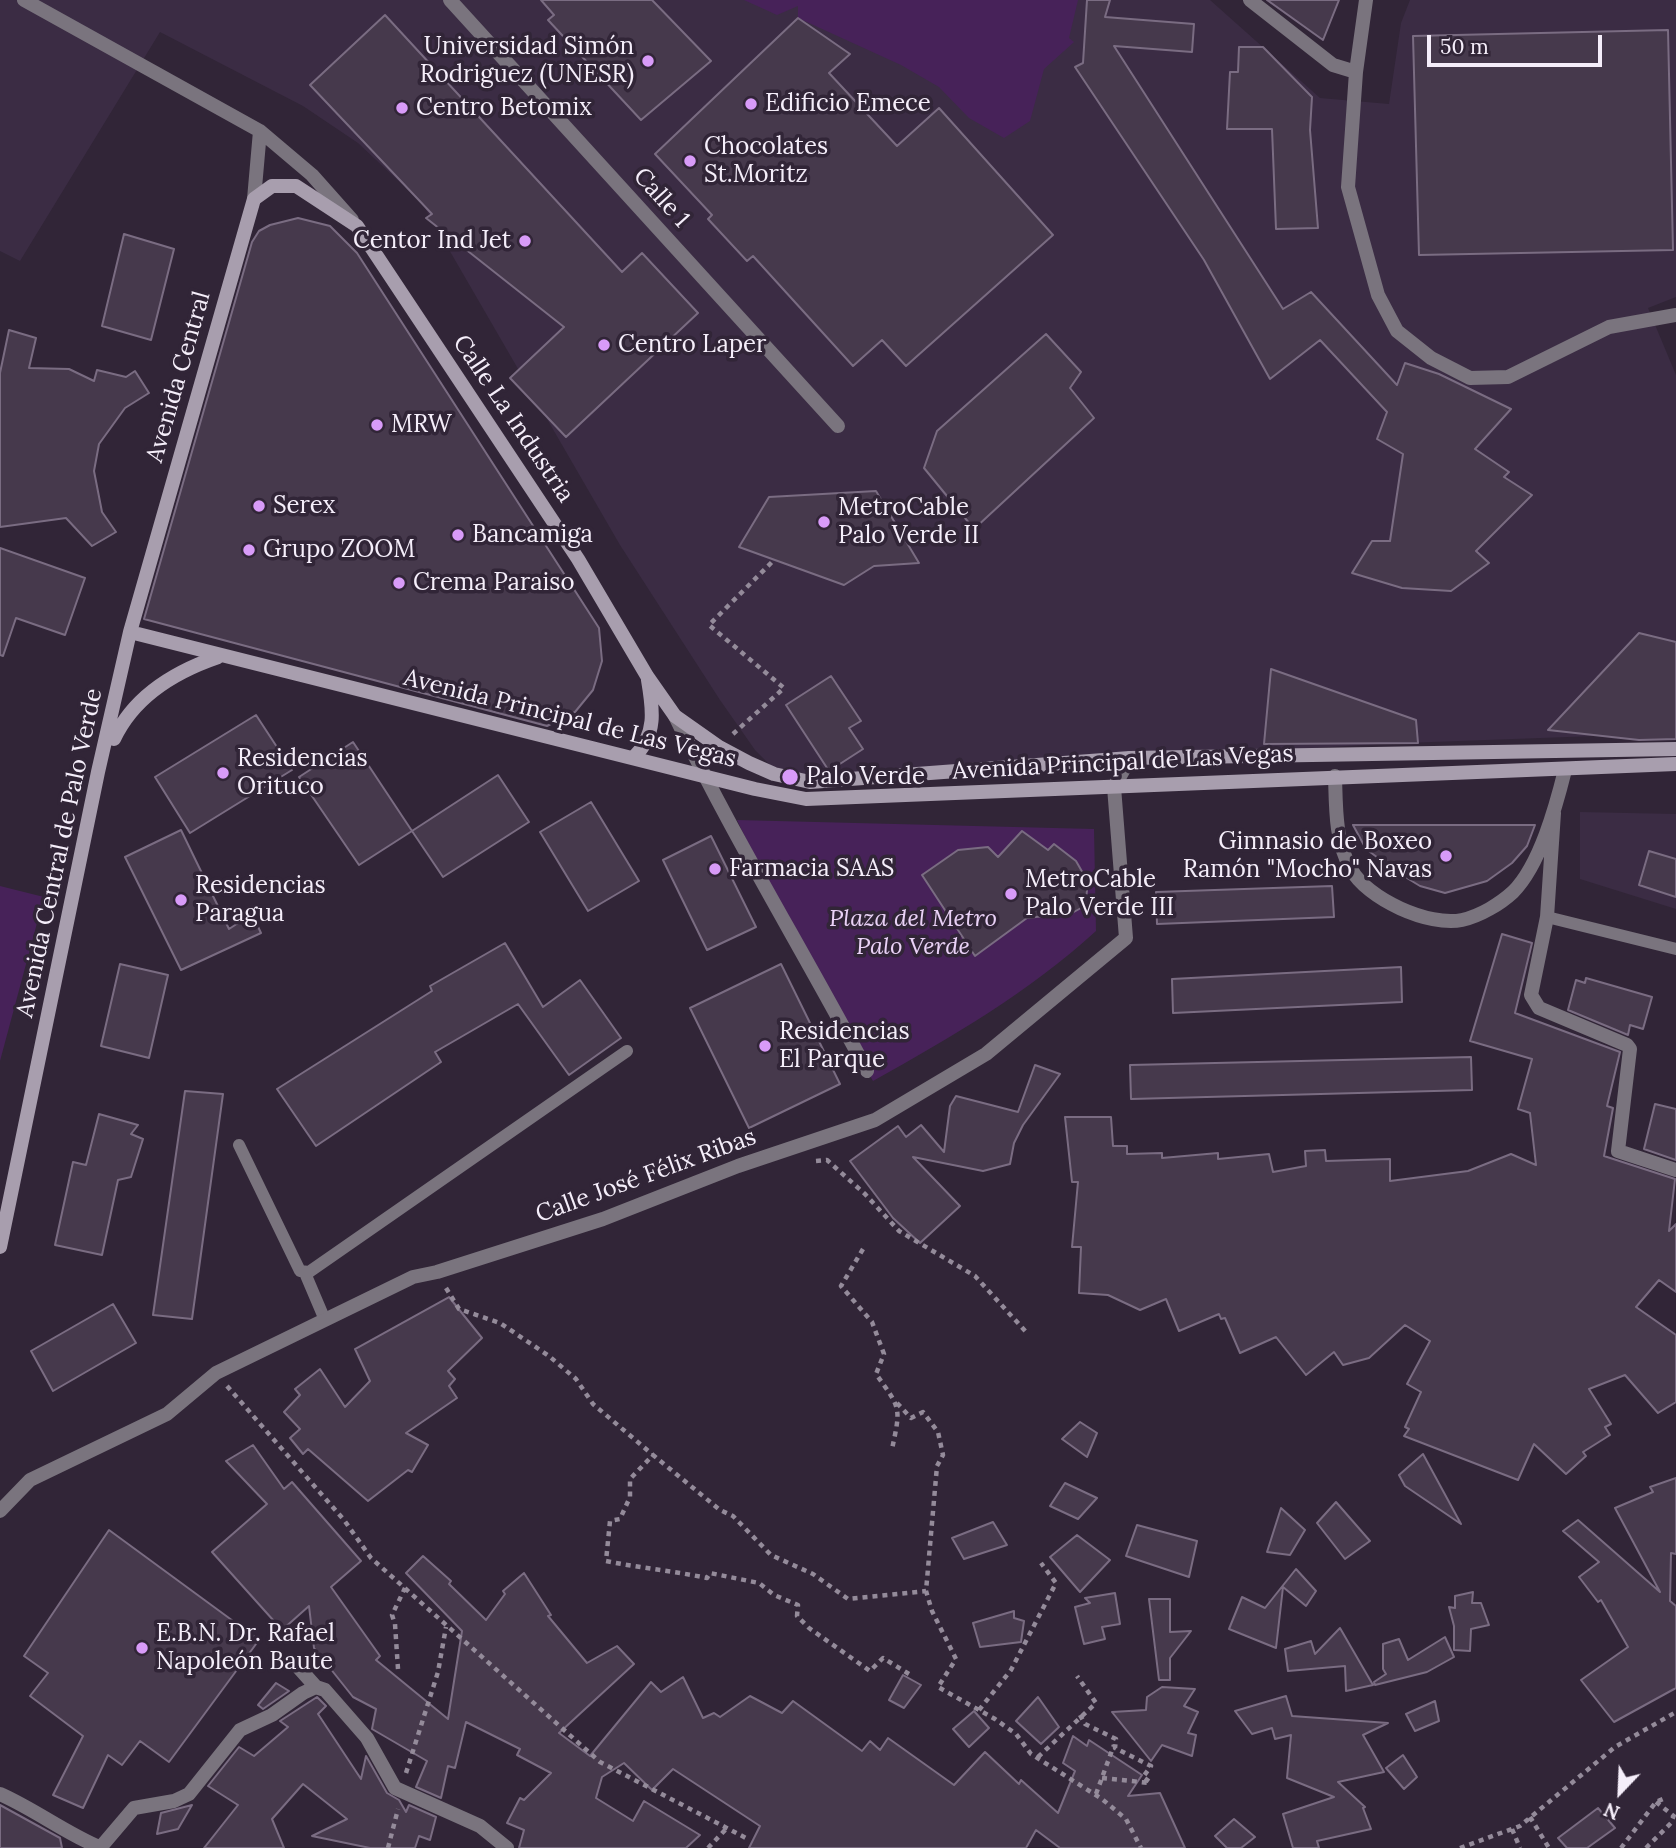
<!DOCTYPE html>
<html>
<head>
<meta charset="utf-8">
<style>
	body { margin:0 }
	#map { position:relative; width:1676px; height:1848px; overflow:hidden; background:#312537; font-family:Lora,serif }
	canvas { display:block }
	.north { position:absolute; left:1585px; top:1757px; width:70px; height:70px; -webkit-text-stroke:5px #312537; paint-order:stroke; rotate:203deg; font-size:19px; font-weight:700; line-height:28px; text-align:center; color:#f5eefa }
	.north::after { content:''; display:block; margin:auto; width:24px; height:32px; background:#f5eefa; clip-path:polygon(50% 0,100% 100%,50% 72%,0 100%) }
	.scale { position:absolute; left:1427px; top:35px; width:175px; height:32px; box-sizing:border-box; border:4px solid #f5eefa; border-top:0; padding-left:9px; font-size:21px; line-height:24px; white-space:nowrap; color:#f5eefa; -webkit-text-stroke:5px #312537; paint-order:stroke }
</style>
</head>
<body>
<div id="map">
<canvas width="1676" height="1848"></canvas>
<div class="north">N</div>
<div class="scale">50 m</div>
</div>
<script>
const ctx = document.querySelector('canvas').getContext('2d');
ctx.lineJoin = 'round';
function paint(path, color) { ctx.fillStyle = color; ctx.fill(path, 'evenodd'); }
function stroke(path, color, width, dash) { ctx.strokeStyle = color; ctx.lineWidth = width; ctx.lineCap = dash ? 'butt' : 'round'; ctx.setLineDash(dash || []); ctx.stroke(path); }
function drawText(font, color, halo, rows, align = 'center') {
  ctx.font = font + ' Lora,serif'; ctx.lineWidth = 7; ctx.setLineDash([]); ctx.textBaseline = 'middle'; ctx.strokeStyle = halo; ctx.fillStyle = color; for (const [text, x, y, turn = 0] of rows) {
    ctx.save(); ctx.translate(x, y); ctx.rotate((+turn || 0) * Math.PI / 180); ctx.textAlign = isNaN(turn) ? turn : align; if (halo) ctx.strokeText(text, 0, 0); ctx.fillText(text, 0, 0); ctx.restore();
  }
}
const built = new Path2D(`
	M0 0H1210L1320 98 1389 104 1401 23 1410 0H1676V297L1648 308 1676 375V733L1378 744 979 769 832 784 775 770 755 750 720 700 620 545 422 203 358 143 303 106 160 32 20 261 0 251Z
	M1580 812 1676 814V909L1580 879Z`);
const green = new Path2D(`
	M744 0H1078L1069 38 1074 42 1044 69 1030 121 1004 138 969 118 939 87 901 65 798 18V6L777 15Z
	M737 820 1094 829 1096 931C1029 992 952 1037 873 1081L787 926Z
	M0 886 44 897 0 1061Z`);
const building = new Path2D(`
	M541 0H652L711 61 641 120 548 20 554 15Z
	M1087 0H1110L1105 17 1194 24 1192 52 1114 46 1283 309 1311 292 1397 385 1405 363 1439 374 1511 409 1475 449 1509 472 1504 477 1532 495 1476 551 1489 563 1451 591 1402 588 1352 573 1372 541H1390L1403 454 1377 439 1387 412 1320 340 1270 379 1204 260 1075 67 1083 63Z
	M1267 0H1339L1323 40Z
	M385 15 622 272 642 253 698 313 566 437 510 378 564 327 426 218 432 214 310 85Z
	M798 18 850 54 829 73 897 146 939 108 1053 235 906 366 882 340 853 366 753 256 747 261 708 219 712 215 655 154Z
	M1668 30 1673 250 1419 255 1413 36Z
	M1239 47H1263L1312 97 1310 130 1318 228 1276 229 1272 129H1227L1230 72H1238Z
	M298 218 330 226 357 253 599 628 602 661 593 690 575 712 547 726 144 619 252 242 259 231 270 225Z
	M124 234 174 249 151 340 102 326Z
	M9 330 36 338 29 368 69 369 94 381 97 370 126 377 135 371 149 393 125 408 99 444 94 471 102 512 116 532 92 546 66 518 0 527V373Z
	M1046 334 1081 372 1070 388 1094 418 974 529 924 468 937 431Z
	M876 491 919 563 874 566 844 585 739 547 769 497Z
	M0 548 85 578 65 635 16 618 3 656 0 655Z
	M1639 633 1676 642V739L1639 740 1548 730Z
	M1271 669 1416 720 1418 743 1264 744Z
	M831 676 861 721 849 728 863 749 829 771 786 705Z
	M256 715 292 770 190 833 155 777Z
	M353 742 412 831 359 865 299 777Z
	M498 775 529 822 443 877 412 831Z
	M591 802 639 881 588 911 540 832Z
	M1353 825H1535L1527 846 1512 863 1487 881 1445 893 1420 886 1397 872 1366 849Z
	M181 830 229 929 252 914 261 933 181 970 125 857Z
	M1022 831 1048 850 1054 844 1076 861 1088 882 1086 899 1081 908 1072 913 1027 918 975 956 922 875 958 850 988 847 998 857Z
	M711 836 756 927 707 950 663 860Z
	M1649 851 1676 859V897L1639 885Z
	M1332 886 1334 917 1157 924 1156 892Z
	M1502 934 1532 943 1515 1013 1620 1052 1607 1106 1613 1108 1604 1156 1675 1179 1669 1231 1676 1224V1292L1659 1280 1636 1307 1676 1335V1402L1658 1413 1625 1375 1589 1389 1611 1424 1605 1427 1610 1435 1583 1452 1586 1456 1566 1474 1534 1444 1518 1480 1404 1436 1409 1429 1405 1427 1421 1392 1407 1384 1430 1341 1405 1325 1369 1358 1343 1365 1334 1352 1306 1375 1276 1337 1240 1353 1225 1318 1221 1319 1219 1314 1179 1331 1166 1299 1140 1310 1108 1295 1079 1293 1081 1247H1072L1078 1182H1072L1065 1117H1111L1113 1146H1127V1154L1162 1153V1158L1218 1153V1159L1269 1154 1273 1172 1306 1166 1305 1151 1325 1150 1326 1161 1390 1159V1181L1468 1171 1511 1154 1536 1165 1530 1113 1518 1109 1532 1059 1470 1041Z
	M505 943 543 1007 580 980 621 1038 569 1075 518 1004 435 1052 441 1062 316 1146 277 1089 432 991 430 986Z
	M120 964 168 975 149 1058 101 1046Z
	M781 964 840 1084 749 1128 690 1008Z
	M1401 967 1402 1002 1173 1013 1172 979Z
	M1586 978 1652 997 1643 1029 1630 1025 1628 1035 1568 1010 1576 980 1585 983Z
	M1471 1057 1472 1090 1131 1099 1130 1065Z
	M1035 1065 1060 1074 1023 1125 1014 1143 1010 1164 983 1171 913 1157 960 1206 920 1243 893 1218 850 1161 898 1126 906 1137 921 1125 944 1152 950 1106 956 1096 1018 1112Z
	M185 1091 223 1094 192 1319 153 1315Z
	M1655 1104 1676 1109V1160L1644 1149Z
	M99 1114 138 1125 131 1134 143 1139 131 1177 118 1180 102 1255 55 1245 73 1162 86 1165Z
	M449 1297 482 1338 448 1371 455 1379 449 1386 457 1398 406 1433 428 1445 412 1472 408 1470 368 1501 308 1449 303 1454 290 1438 300 1429 284 1412 300 1395 295 1389 320 1369 345 1407 370 1381 355 1349Z
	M113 1304 136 1343 53 1391 31 1351Z
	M1080 1422 1097 1433 1087 1457 1062 1439Z
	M253 1445 284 1489 292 1482 361 1561 331 1587 380 1656 376 1660 448 1719 462 1631 406 1573 423 1556 451 1581 449 1584 486 1620 505 1594 503 1591 524 1573 551 1615 548 1616 587 1663 617 1646 634 1664 559 1733 590 1756 651 1682 661 1692 683 1677 703 1718 714 1713 720 1717 750 1696 782 1713 793 1701 862 1751 870 1741 880 1750 888 1738 954 1785 985 1752 1019 1784 1021 1780 1058 1813 1075 1771 1063 1763 1073 1736 1087 1746 1089 1740 1142 1775 1128 1796 1160 1793 1185 1848H1060L1036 1830 1026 1848H749L760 1826 673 1769 652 1790 624 1763 602 1777 596 1798 633 1821 644 1801 700 1835 686 1848H519L524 1830 507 1823 520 1798 524 1800 551 1773 517 1755 520 1749 466 1722 455 1768 448 1766 441 1798 416 1787 427 1761 372 1729 376 1709 353 1697 314 1648 309 1606 282 1630 212 1552 267 1504 226 1461Z
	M1423 1454 1461 1524 1405 1486 1399 1475Z
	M1676 1478V1554L1671 1553 1670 1601 1676 1606V1688L1614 1722 1581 1680 1628 1647 1601 1600 1598 1602 1579 1577 1599 1562 1563 1531 1578 1520 1660 1592 1615 1508 1653 1492 1650 1487Z
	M1065 1483 1097 1498 1078 1519 1050 1506Z
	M1336 1502 1370 1541 1345 1559 1317 1523Z
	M1281 1508 1305 1530 1290 1555 1267 1552Z
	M993 1522 1007 1545 964 1559 952 1538Z
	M1137 1525 1197 1541 1189 1577 1126 1556Z
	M109 1530 259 1640 169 1762 140 1741 122 1765 108 1755 83 1808 53 1795 83 1736 30 1696 48 1673 24 1656Z
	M1077 1535 1110 1560 1080 1592 1050 1557Z
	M1296 1569 1316 1591 1306 1606 1283 1587 1276 1648 1229 1629 1242 1597 1265 1608Z
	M1473 1592 1472 1603H1481L1489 1625 1471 1629 1470 1651 1454 1650V1626L1449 1607 1455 1608V1596Z
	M1115 1593 1120 1624 1102 1627 1105 1639 1084 1644 1075 1607 1090 1603 1085 1598Z
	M1149 1599H1170V1632L1191 1631 1170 1658V1680H1159Z
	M1014 1611V1618L1024 1621 1021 1642 980 1647 973 1623Z
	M1340 1628 1373 1685 1346 1691 1345 1666 1288 1671 1285 1649 1311 1641 1315 1654Z
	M1445 1637 1454 1657 1427 1672 1375 1685 1374 1682 1386 1674 1383 1669V1644L1399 1639 1408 1660Z
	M903 1675 921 1685 904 1708 889 1700Z
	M276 1683 289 1691 263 1709 258 1705Z
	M1162 1687 1195 1689 1184 1706 1198 1712 1188 1733 1196 1735 1192 1756 1162 1745 1151 1761 1112 1712 1146 1710 1147 1697Z
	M1286 1696 1292 1716 1388 1723 1363 1735 1384 1772 1338 1782 1365 1807 1363 1808 1371 1829 1317 1841 1319 1848H1293L1283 1814 1334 1797 1287 1778 1291 1735 1275 1739 1272 1728 1252 1734 1235 1711Z
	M317 1697 326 1706 318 1714 361 1779 366 1756 387 1793 399 1800 406 1812 409 1805 436 1817 430 1840 419 1836 415 1848H370L312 1836 347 1819 303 1784 272 1819 284 1848H204L238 1805 208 1786 239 1747 254 1756 288 1727 280 1721Z
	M1038 1697 1059 1727 1041 1744 1016 1721Z
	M1435 1701 1439 1721 1415 1731 1406 1714Z
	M974 1711 989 1728 969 1747 953 1729Z
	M1403 1755 1417 1777 1404 1789 1386 1768Z
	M0 1805 60 1838 62 1848H0Z
	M192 1805 178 1829 157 1834 161 1813Z
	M1598 1808 1615 1828 1587 1848H1567L1558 1838Z
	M1234 1819 1255 1837 1241 1848H1227L1215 1836Z`);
const path = new Path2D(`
	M733 734 784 688 709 625 774 560
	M816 1161 827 1160 865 1194 899 1231 975 1276 1028 1334
	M863 1249 841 1286 872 1322 884 1354 876 1374C901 1409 901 1407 892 1449
	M446 1288 459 1309 500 1323 549 1356 576 1379 593 1404 653 1455
	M227 1386 344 1520 371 1558 600 1762 746 1838
	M897 1403 911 1418 923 1412 938 1432 943 1455 937 1466 926 1591 932 1611 956 1659 938 1687 995 1719 1016 1734 1031 1754 1102 1799 1126 1819 1141 1848
	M398 1669 395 1624 392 1615 405 1588
	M909 1674 883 1658 870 1671 809 1628 797 1616 798 1605 774 1595 759 1583 710 1573 707 1578C674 1571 640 1568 606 1561L610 1521 620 1519 630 1497V1479L653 1455 720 1510 733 1516 771 1555 813 1574 848 1599 926 1591
	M979 1710 1011 1670 1056 1583 1041 1563
	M1080 1715 1085 1724 1116 1739 1115 1748 1151 1766 1143 1777 1151 1783
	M1038 1757 1096 1703 1077 1676
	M406 1773 438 1672 446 1627
	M1102 1778 1150 1783
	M1096 1794 1114 1745
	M1656 1802 1675 1817
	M1530 1817 1549 1848
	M1512 1829 1520 1848
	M388 1848 398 1809
	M708 1848 727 1828
	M1460 1848 1520 1826 1615 1747 1676 1712
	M1621 1848 1656 1802 1663 1799
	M1646 1848 1671 1823 1674 1815`);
const lane = new Path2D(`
	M1547 917 1676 949
	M239 1145 300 1271 309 1272 627 1051
	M305 1273 325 1320`);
const street = new Path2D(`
	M24 0 260 131 312 175 352 220
	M450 0 838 426
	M1250 0 1333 65 1356 72
	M1366 0 1356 72 1348 187 1378 295 1397 331 1431 358 1470 378 1508 377 1609 327 1676 315
	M254 199 260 131
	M675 716C733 837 804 952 867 1071
	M1335 776C1336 808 1335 841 1351 869 1367 899 1429 927 1462 920 1480 916 1500 904 1513 892 1540 865 1556 806 1565 770
	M1554 813 1547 917 1531 995 1539 1008 1627 1045 1630 1049 1618 1151 1676 1170
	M0 1511 30 1480 167 1414 216 1373 413 1277 437 1272 603 1219 738 1166 875 1120 986 1054 1126 938 1114 787 1130 758
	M299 1668 316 1687 325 1690 367 1738 395 1788 480 1826 507 1848
	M0 1794C36 1810 65 1833 101 1848
	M100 1848 134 1808 174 1801 189 1794 240 1730 272 1715 303 1693 316 1687`);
const secondary = new Path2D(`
	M130 632 755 789 806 799 1676 764
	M114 739C134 696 174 672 218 657
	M634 757C657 735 653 709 648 680
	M0 1247 98 772 130 632 254 199 272 186H296L357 226 578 559 647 676 675 716 719 747 749 763 774 774 810 782 1130 758 1676 749`);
const markers = [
	[648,61,7,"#d89bf8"],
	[751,104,7,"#d89bf8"],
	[402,108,7,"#d89bf8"],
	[690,161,7,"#d89bf8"],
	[525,241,7,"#d89bf8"],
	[604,345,7,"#d89bf8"],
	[377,425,7,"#d89bf8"],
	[259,506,7,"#d89bf8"],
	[824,522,7,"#d89bf8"],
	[458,535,7,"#d89bf8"],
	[249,550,7,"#d89bf8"],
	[399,583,7,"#d89bf8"],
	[223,773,7,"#d89bf8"],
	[790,777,9,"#d89bf8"],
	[1446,856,7,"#d89bf8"],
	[715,869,7,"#d89bf8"],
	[1011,894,7,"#d89bf8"],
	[181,900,7,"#d89bf8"],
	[765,1046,7,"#d89bf8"],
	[142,1648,7,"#d89bf8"]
];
const poiNames = [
	["Universidad Simón",634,47,"right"],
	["Rodriguez (UNESR)",634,75,"right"],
	["Edificio Emece",765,104],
	["Centro Betomix",416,108],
	["Chocolates",704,147],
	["St.Moritz",704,175],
	["Centor Ind Jet",511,241,"right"],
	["Centro Laper",618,345],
	["MRW",391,425],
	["Serex",273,506],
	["MetroCable",838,508],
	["Palo Verde II",838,536],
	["Bancamiga",472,535],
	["Grupo ZOOM",263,550],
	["Crema Paraiso",413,583],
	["Residencias",237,759],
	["Orituco",237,787],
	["Palo Verde",806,777],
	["Gimnasio de Boxeo",1432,842,"right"],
	["Ramón \"Mocho\" Navas",1432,870,"right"],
	["Farmacia SAAS",729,869],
	["MetroCable",1025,880],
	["Palo Verde III",1025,908],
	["Residencias",195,886],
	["Paragua",195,914],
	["Residencias",779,1032],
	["El Parque",779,1060],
	["E.B.N. Dr. Rafael",156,1634],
	["Napoleón Baute",156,1662]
];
const streetNames = [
	["Calle 1",661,198,48],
	["Avenida Central",179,377,-74],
	["Calle La Industria",513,419,56],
	["Avenida Principal de Las Vegas",570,719,14],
	["Avenida Principal de Las Vegas",1123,763,-3],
	["Avenida Central de Palo Verde",60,853,-78],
	["Calle José Félix Ribas",646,1176,-20]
];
const parkNames = [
	["Plaza del Metro",913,919],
	["Palo Verde",913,947]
];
paint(built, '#3b2c44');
paint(green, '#472259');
paint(building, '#46394c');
stroke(building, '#7a6c82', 2);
stroke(path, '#948b9a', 4.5, [5, 5]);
stroke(lane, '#7a747e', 12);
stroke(street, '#7a747e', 14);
stroke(secondary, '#a89eae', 14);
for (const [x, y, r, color] of markers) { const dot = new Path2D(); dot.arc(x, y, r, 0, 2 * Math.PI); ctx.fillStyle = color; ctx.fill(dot); stroke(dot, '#312537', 2.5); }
drawText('24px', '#f5eefa', '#312537', poiNames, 'left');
drawText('24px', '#f5eefa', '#312537', streetNames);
drawText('italic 24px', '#ead2f7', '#312537', parkNames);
</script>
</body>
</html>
